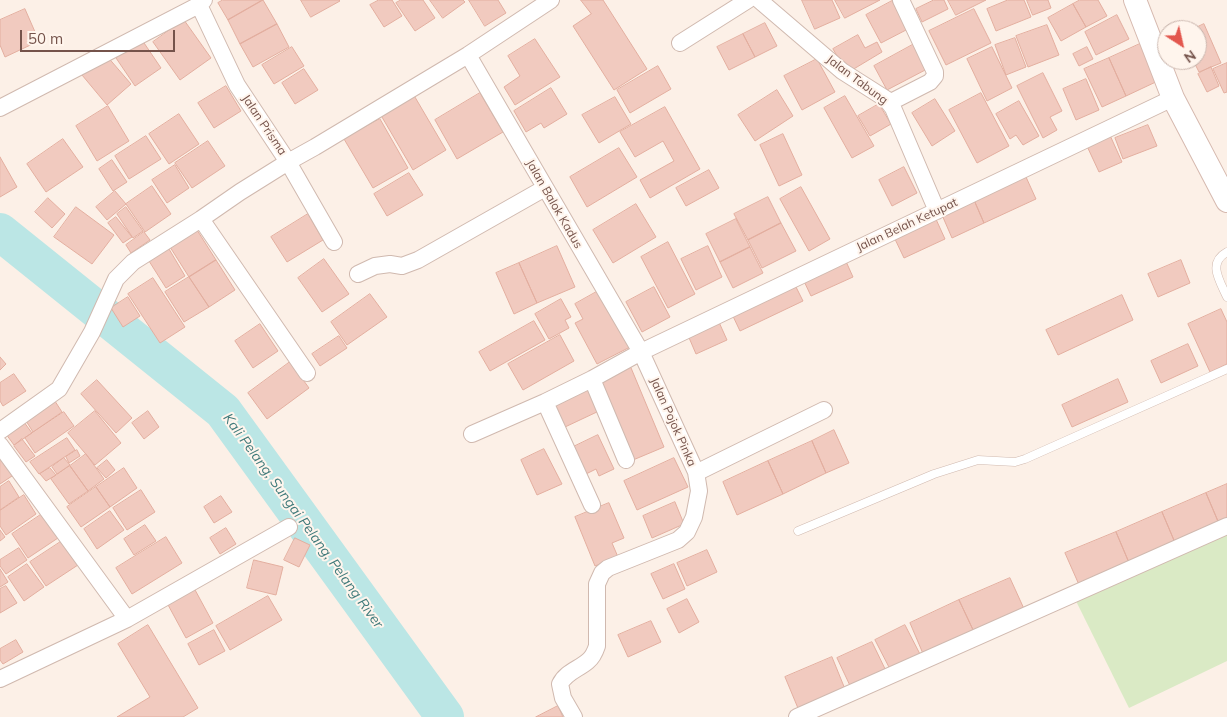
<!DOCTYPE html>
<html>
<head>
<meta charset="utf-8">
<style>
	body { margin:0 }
	#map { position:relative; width:1227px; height:717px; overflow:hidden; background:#fcf0e7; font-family:Mulish,sans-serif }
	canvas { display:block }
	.north { position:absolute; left:1157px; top:20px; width:50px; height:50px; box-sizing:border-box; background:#fff5ed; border:1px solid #c8b4ac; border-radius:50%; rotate:145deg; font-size:14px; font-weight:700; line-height:20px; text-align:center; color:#75534b }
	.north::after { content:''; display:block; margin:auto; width:18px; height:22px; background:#e3574e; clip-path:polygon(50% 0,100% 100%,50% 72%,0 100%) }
	.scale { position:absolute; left:20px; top:30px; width:155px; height:22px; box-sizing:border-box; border:2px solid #75534b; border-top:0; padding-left:6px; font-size:15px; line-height:18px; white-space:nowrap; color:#75534b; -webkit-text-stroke:4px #fff5ed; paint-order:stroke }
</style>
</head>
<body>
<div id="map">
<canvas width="1227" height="717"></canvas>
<div class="north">N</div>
<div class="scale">50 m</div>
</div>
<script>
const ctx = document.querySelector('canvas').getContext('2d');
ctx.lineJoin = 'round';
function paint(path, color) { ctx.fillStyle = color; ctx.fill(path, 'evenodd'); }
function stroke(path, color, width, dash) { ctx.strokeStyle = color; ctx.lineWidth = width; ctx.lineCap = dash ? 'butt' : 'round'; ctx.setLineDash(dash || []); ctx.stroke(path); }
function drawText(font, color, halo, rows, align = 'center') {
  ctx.font = font + ' Mulish,sans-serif'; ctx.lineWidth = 4; ctx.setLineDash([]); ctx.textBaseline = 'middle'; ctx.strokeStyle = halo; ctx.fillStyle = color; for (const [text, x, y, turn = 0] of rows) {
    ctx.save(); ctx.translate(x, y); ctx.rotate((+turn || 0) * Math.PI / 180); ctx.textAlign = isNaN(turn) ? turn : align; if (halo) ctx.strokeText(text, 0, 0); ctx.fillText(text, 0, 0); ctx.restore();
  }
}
const green = new Path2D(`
	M1227 523V661L1129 708 1074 597Z`);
const river = new Path2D(`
	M0 232 223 411 445 717`);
const building = new Path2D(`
	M223 0H263L228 20 218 3Z
	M263 0 277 24 240 44 228 20Z
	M301 0H339L340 1 311 17Z
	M379 0H392L402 16 384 27 370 5Z
	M401 0H423L435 18 415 31 396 3Z
	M430 0H463L465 2 443 18Z
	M469 0H498L506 13 485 26Z
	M581 0H603L647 69 614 90 573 26 591 14Z
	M802 0H832L840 18 815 29Z
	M835 0H880L845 18Z
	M934 0H944L948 9 922 22 916 9Z
	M948 0H986L956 15Z
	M1008 0H1024L1031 17 996 31 987 9Z
	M1027 0H1048L1051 8 1033 15Z
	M1080 0H1098L1107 16 1086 27 1073 4Z
	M892 1 908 29 881 43 866 15Z
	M1073 4 1086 27 1061 41 1048 18Z
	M25 9 39 41 5 57 0 45V20Z
	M974 9 991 43 946 65 929 31Z
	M1117 15 1129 39 1096 55 1085 32Z
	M184 20 211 58 180 80 153 42Z
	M765 23 777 46 755 57 743 34Z
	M277 24 289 47 253 67 240 44Z
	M1204 24 1221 63 1199 72 1193 60H1197V30H1191Z
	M1047 25 1059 55 1028 67 1016 36Z
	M743 34 755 57 729 70 717 47Z
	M858 35 865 48 877 42 882 52 847 73 833 49Z
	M140 37 161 68 135 86 114 55Z
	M1015 38 1026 67 1006 75 995 45Z
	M535 39 560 77 515 105 504 87 520 76 508 56Z
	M916 43 929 68 887 90 874 66Z
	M1142 43 1160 80 1126 96 1109 58Z
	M292 47 304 66 274 84 262 65Z
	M992 47 1012 88 987 101 967 59Z
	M1087 47 1093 59 1079 66 1073 54Z
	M106 55 131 84 107 105 82 75Z
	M1109 58 1126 96 1102 107 1084 69Z
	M817 59 835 92 802 110 784 76Z
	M1227 63V92L1224 93 1213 69Z
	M658 66 671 89 630 113 617 90Z
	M1211 67 1219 86 1207 92 1198 74Z
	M304 69 318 90 295 104 282 83Z
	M1043 73 1062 111 1050 117 1057 130 1043 138 1017 86Z
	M1086 79 1099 110 1076 120 1063 89Z
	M226 86 241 111 214 128 198 103Z
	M551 88 567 114 544 128 541 123 526 132 514 111Z
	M777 90 793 116 755 141 738 115Z
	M412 92 446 150 413 170 379 112Z
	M480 93 503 132 457 159 435 120Z
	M981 93 1009 146 977 163 949 110Z
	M845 96 874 146 852 158 824 108Z
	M615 97 631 124 599 143 582 115Z
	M935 99 955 131 932 146 912 113Z
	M1019 101 1039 136 1023 145 1016 135 1010 139 996 114Z
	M879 104 891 124 870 136 858 116Z
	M108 106 129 141 97 161 76 126Z
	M665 107 700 169 650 198 640 180 674 161 663 141 635 157 620 132Z
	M179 114 199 144 169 164 149 134Z
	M380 119 408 168 373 188 344 139Z
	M1148 125 1157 146 1123 159 1115 138Z
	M1109 133 1122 162 1099 172 1086 144Z
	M783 134 802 175 779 186 760 145Z
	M146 136 161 159 129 179 115 156Z
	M63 139 83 167 46 192 27 164Z
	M208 141 225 166 192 188 175 163Z
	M619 148 637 177 587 207 570 177Z
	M0 157 17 187 0 197Z
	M112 160 127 182 113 191 99 169Z
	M175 165 189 188 167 203 152 180Z
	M904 167 917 193 892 206 879 180Z
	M709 170 719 188 686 206 676 188Z
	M409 173 423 195 387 216 374 194Z
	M1026 177 1036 199 984 223 974 200Z
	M152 186 171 214 145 232 126 204Z
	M801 187 830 239 809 251 780 199Z
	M115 191 126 204 107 220 96 207Z
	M768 197 781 223 748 240 734 214Z
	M48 198 65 214 52 228 35 212Z
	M974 200 984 223 952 238 942 215Z
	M636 204 656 237 613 263 593 230Z
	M76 207 114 235 92 264 54 237Z
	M126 207 143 231 133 238 117 214Z
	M308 214 323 240 287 262 271 237Z
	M116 217 132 237 123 243 108 223Z
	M935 217 945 239 904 258 893 235Z
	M736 219 750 247 720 262 706 234Z
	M781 223 796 251 762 268 748 240Z
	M197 230 216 260 189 277 170 247Z
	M144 232 150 240 131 253 126 245Z
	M668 242 695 294 668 308 641 257Z
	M557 246 575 287 537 303 519 263Z
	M708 246 722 277 696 290 681 259Z
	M750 247 763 273 733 288 720 262Z
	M169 249 185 276 166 288 149 261Z
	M844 257 853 277 811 296 802 277Z
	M324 259 349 294 322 312 298 278Z
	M216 260 235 290 209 307 189 277Z
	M1181 260 1190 283 1158 297 1148 274Z
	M519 263 537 303 514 314 496 273Z
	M189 277 209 307 184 322 165 292Z
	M153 278 185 327 160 343 128 294Z
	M793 281 803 301 740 331 731 312Z
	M654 287 670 317 642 332 626 302Z
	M600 290 630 347 597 364 575 323 583 319 575 304Z
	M370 294 387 317 347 345 331 322Z
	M1122 295 1133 320 1058 355 1046 330Z
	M128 297 140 316 123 327 111 308Z
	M561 299 571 317 565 320 569 328 549 339 535 314Z
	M1221 309 1227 322V364L1210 372 1188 324Z
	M718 320 727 340 696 354 687 333Z
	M534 321 545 340 490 371 479 352Z
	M260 324 278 351 253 368 235 341Z
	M560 335 574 361 523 390 508 364Z
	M339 336 347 348 320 366 312 354Z
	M1188 344 1198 366 1161 383 1151 361Z
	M0 357 6 364 0 370Z
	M290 362 309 388 267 419 248 393Z
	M629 363 664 447 633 460 597 378Z
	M14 374 26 391 3 406 0 401V383Z
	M1118 379 1128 402 1072 427 1062 405Z
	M97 380 132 418 116 433 81 394Z
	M589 390 599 411 565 427 555 406Z
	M51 395 62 412 33 432 23 416Z
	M95 411 121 443 95 465 68 433Z
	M148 411 159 427 144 439 132 423Z
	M64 412 74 426 35 453 25 438Z
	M21 418 32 433 14 445 3 430Z
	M834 430 849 463 826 473 812 441Z
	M598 435 614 469 599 476 596 469 582 476 569 449Z
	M67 438 75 450 39 474 30 462Z
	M22 439 35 456 26 462 14 446Z
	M812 441 826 473 783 494 768 461Z
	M0 446 18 472 0 484Z
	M544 449 562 484 537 495 521 460Z
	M77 450 80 456 69 463 66 457Z
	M86 454 104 479 88 491 70 466Z
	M64 458 70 465 57 474 52 467Z
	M674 458 688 487 637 510 624 481Z
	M107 460 115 470 106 478 97 468Z
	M768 461 783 494 737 515 723 482Z
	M70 466 88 491 69 504 51 479Z
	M50 468 56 475 46 481 40 474Z
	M124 468 137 488 110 507 96 487Z
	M9 481 19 497 0 510V487Z
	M1227 484V523L1220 526 1206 493Z
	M96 487 110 507 81 527 67 507Z
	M141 490 155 512 127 530 113 508Z
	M1206 493 1220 526 1176 545 1162 512Z
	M24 495 36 514 6 535 0 526V511Z
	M221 496 232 512 214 523 204 507Z
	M675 502 684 524 652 538 643 516Z
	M609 503 624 538 612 543 618 557 595 566 575 517Z
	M110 511 124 530 97 549 84 529Z
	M45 512 61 536 28 558 12 534Z
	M1162 512 1176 545 1130 565 1116 532Z
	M145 525 156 541 134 555 124 539Z
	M226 528 236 544 220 554 210 538Z
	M0 530 5 537 0 541Z
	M1116 532 1130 565 1080 587 1065 553Z
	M166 537 182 563 132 594 116 568Z
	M295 538 310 545 299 567 284 560Z
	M65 539 81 563 46 586 30 562Z
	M19 548 27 560 6 574 0 566V560Z
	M707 550 717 572 687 586 677 563Z
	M254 560 283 567 276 595 247 588Z
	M27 564 44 587 24 601 8 577Z
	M674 564 685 589 663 599 651 574Z
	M0 569 8 582 0 587Z
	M1010 578 1025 611 975 634 959 600Z
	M6 586 17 603 0 613V589Z
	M194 588 213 623 186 638 167 603Z
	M268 596 282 620 230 650 216 626Z
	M687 599 699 622 679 633 667 609Z
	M959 600 975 634 924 656 910 623Z
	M651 621 661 642 628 657 618 635Z
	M148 625 198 708 183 717H117L150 697 118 644Z
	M905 625 922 658 892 673 875 640Z
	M214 630 225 651 199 665 188 644Z
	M16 640 23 652 3 664 0 660V649Z
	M872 642 888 675 853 692 837 658Z
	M832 657 847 694 800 713 785 677Z
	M558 706 563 717H536Z`);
const service = new Path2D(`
	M1227 252C1207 263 1220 281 1227 297
	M798 531 934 474 978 460 1015 462 1025 459 1227 369`);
const minor = new Path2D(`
	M759 0 842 71 886 99 893 108 937 211
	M199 5 237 85 288 162 334 242
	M680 43 748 0
	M468 55 641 352 696 472 699 491 694 517 687 532 678 540 608 568 602 573 597 584V646C595 652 593 657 588 661 579 669 566 672 560 684L563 698 574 717
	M889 103 930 82 935 76V72L901 0
	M0 108 199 5 204 0
	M201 219 307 373
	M358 274 375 266 390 264 402 266 418 260 545 188
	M592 379 626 460
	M545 402 592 505
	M0 431 59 389 92 332 116 279 133 262 201 219 240 192 288 162 315 147 468 55 551 0
	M472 434 545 402 592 379 641 352 1173 98
	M0 445 127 619 0 679
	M696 472 702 470 824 410
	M127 619 289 527
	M797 717 1227 526`);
const secondary = new Path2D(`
	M1135 0 1173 98 1227 201`);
const streetNames = [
	["Jalan Tabung",857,80,37],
	["Jalan Prisma",264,125,56],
	["Jalan Balok Kadus",554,204,60],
	["Jalan Belah Ketupat",907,225,-25],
	["Jalan Pojok Pinka",673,422,66]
];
const waterNames = [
	["Kali Pelang, Sungai Pelang, Pelang River",303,521,54]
];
paint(green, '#daeac5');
stroke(river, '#bbe6e5', 38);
paint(building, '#f1cabf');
stroke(building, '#e3ae9f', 1);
stroke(service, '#d0b9af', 9);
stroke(minor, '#d0b9af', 18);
stroke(secondary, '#d6b9af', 24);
stroke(service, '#fff', 8);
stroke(minor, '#fff', 16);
stroke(secondary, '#fff', 22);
drawText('12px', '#75534b', '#fff5ed', streetNames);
drawText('italic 14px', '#3f7a7a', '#fff5ed', waterNames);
</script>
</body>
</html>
